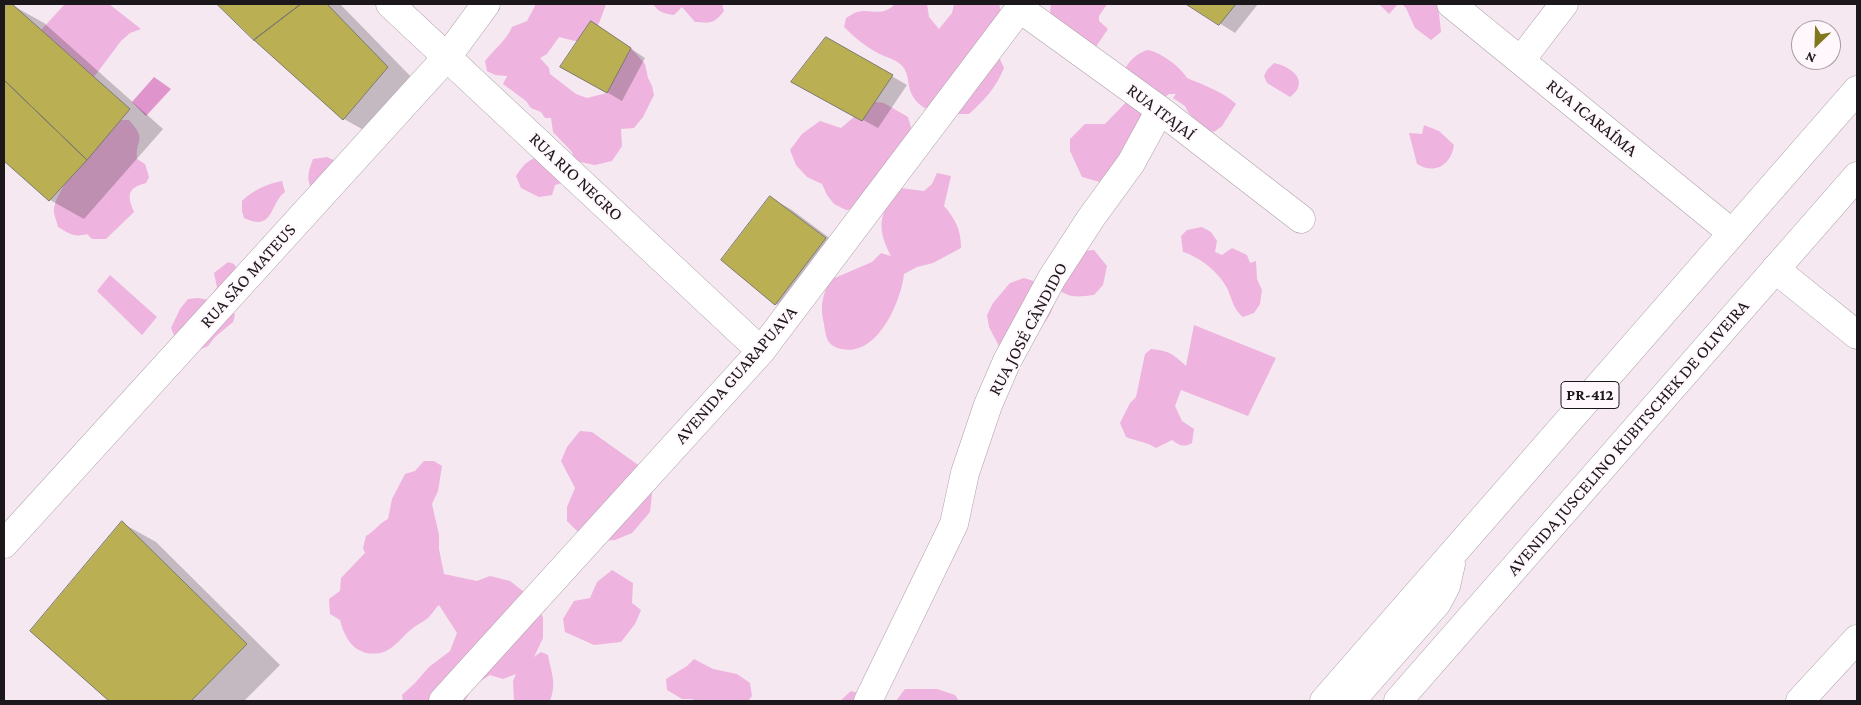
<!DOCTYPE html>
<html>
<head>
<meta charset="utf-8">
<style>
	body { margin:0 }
	#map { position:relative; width:1861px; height:705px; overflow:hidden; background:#f5e8f1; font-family:"Crimson Pro",serif }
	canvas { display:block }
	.frame { position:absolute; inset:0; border:5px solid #1b171a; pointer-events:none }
	.north { position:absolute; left:1791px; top:20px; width:50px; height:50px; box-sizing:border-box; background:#fff7fc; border:1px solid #a49da2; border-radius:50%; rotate:204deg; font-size:14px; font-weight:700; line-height:20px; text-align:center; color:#1b171a }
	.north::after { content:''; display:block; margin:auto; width:18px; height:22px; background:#81781d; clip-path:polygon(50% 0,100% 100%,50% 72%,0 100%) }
</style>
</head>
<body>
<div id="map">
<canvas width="1861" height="705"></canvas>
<div class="frame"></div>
<div class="north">N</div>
</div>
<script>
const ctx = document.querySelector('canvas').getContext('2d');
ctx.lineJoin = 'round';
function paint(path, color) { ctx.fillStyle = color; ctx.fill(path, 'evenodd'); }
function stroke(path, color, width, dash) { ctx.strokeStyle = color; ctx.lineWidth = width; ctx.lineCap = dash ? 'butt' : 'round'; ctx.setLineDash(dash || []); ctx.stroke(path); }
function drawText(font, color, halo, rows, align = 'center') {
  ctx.font = font + ' "Crimson Pro",serif'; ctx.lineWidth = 4; ctx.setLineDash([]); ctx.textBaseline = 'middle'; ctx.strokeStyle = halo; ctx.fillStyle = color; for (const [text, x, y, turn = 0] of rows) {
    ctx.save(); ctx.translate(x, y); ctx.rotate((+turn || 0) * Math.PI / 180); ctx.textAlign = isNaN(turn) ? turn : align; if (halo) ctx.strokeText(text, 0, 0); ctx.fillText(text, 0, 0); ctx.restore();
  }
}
const green = new Path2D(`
	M65 4H109L141 29 130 33 121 41 94 77 41 30Z
	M536 4H606C601 18 595 43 575 41 570 40 564 38 559 37L547 54 540 58 549 68 550 74 576 94 587 98 607 93 613 81 612 68 625 59 631 48 645 64 648 78 652 86 654 95 643 117 634 128 621 129 622 146 612 161 595 165 575 161 569 181 555 185 552 195 539 197 521 188 516 176C532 149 547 157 574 160L572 152 553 132 551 118H545L541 112 531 108 526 101 503 84 507 76 495 75 487 71 485 61C495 48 506 41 512 27L527 21Z
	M653 4H722L724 11C714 24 711 23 695 22L682 7 674 15C665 14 658 12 653 4Z
	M895 4H927L929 17 939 29 952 13 954 4H999L1005 28 998 55 1004 68C997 86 984 101 969 114 947 114 919 116 910 90 907 79 909 71 899 63 892 58 882 56 874 51 864 45 853 36 844 27L846 18C850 16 853 13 857 12 872 8 881 18 895 4Z
	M1051 4H1107L1099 16V21L1108 29 1095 48 1053 21 1050 11Z
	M1379 4H1398L1389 14Z
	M1402 4H1438L1441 32 1431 40 1415 28 1406 8Z
	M1147 50C1159 51 1181 67 1187 78 1204 85 1223 92 1236 104L1222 126 1214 132 1204 129 1188 112 1185 106 1173 98 1176 94H1169L1162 99 1160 110 1114 186 1082 177 1070 151V139L1085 124H1105L1135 93 1129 84 1126 67C1132 58 1137 54 1147 50Z
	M1274 63C1293 67 1310 82 1290 97L1267 83 1264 76 1267 70Z
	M869 101 884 103 908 117 912 131 869 208 846 210 834 204 827 195 822 184 807 177 796 165 790 150 802 134 820 121 841 128 855 116Z
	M121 120H129C148 141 135 138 137 159L145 164 149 177 146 183C127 188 127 195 134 212L106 239H92L87 234C74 238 69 233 58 227 57 222 53 213 54 208 59 181 102 141 121 120Z
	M1424 125 1439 131 1454 145C1451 165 1435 175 1417 164L1409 133 1422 134Z
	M327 157 340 163 311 188C306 178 309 170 313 159Z
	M937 173 951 176 944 206C956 220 961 230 961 248L933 263 917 267 904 274C901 302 877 357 842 349 827 346 826 338 824 324 820 305 822 298 830 280L872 262 881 253 891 256C883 241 877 224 886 208 890 201 896 195 900 188L924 191 932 184Z
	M282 181 285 192C270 202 274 233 244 218L242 211V201C253 190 267 184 282 181Z
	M1202 227 1211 232 1217 241 1215 252 1222 255 1232 248 1247 255 1250 263 1256 261 1257 279 1262 290 1260 304 1254 313 1243 317C1234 310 1232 300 1228 290 1220 273 1200 257 1183 252L1181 236 1187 230Z
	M1094 250 1107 266 1103 285 1094 295C1076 297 1069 299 1054 286L1069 252Z
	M228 262 234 264 240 273 231 307 235 315 233 322 215 337 208 346 199 350 177 342 171 328 180 309 188 299 198 298 209 300 217 287 214 273Z
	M110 275 157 317 142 335 97 291Z
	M1024 278 1040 283 1055 297C1053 323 1030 337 1012 352L999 346 989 327 987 315 993 303 1010 283Z
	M1194 325 1276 358 1248 416 1181 390 1175 406 1182 421 1194 429 1192 443C1183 448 1179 445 1172 440L1156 448C1147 442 1136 441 1126 437L1120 423 1130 403 1136 397 1145 354 1151 349C1170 351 1173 354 1186 366Z
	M580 431 592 432 641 467 648 475 652 494 650 512 632 533 615 540 588 542 567 521V507L575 488 561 461 567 447Z
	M424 461H434L442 466 438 491 432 504 439 535V549L444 574 477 581 490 576 510 581 528 595 543 617V638L534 657 541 652 548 655C551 673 557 682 550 701H514L513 681 516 674 503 679 490 675 473 686 465 701H403L402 695 415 683 429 667 450 651 457 633 439 605C435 608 433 613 429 617 425 621 418 624 413 628 403 635 393 651 380 653 356 657 345 640 340 620L330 614 329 599 340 591 341 578 365 553 363 548 366 536C375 531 379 523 388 519L392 499 405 474 415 471Z
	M612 570 633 583 632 603 641 610 635 624 621 642 594 645 565 632 563 619 574 601 590 598 597 582Z
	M694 659 713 669 737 674 750 683 752 696 748 701H695L692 699H682L667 690 666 679 687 666Z
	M905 689H937L955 695 959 701H896Z
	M851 691 858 693 868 701H840Z`);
const water = new Path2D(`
	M154 77 171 89 146 116 132 102Z`);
const shadow = new Path2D(`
	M10 4 44 23 163 129 84 219 50 200 4 159V10Z
	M218 4H340L421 87 378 138 344 119 254 39Z
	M1189 4H1258L1235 33Z
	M592 23 645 58 622 101 562 66Z
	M826 38 907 85 878 128 808 90Z
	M771 198 792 210 847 251 797 316 776 304 723 260Z
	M122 523 156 542 280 665 244 701H110L32 631Z`);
const building = new Path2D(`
	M8 4H12L130 109 87 160 4 80V8Z
	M217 4H301L254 40Z
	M301 4H327L388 67 343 120 254 40Z
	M1186 4H1236L1219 25Z
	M591 21 631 48 607 93 560 67Z
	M826 37 893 75 862 121 791 82Z
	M4 80 87 160 49 201 4 161Z
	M770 196 826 238 775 305 721 260Z
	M122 521 247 644 191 701H109L30 631Z`);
const minor = new Path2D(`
	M390 4 761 351
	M1451 4 1732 233
	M1019 8 1160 110 1301 219
	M1521 60 1564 4
	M1775 269 1857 335
	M4 544 447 57 486 4
	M443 701 761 351 1023 4
	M868 701 954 524 965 473 988 405 1007 361 1052 278 1091 218 1131 163 1160 110
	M1800 701 1857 639`);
const major = new Path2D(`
	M1324 701 1857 90
	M1351 701 1437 603 1446 586 1451 564
	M1398 701 1857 176`);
const shields = [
	[1590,395,58]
];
const shieldNames = [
	["PR-412",1590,395]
];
const streetNames = [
	["RUA ITAJAÍ",1161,112,37],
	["RUA ICARAÍMA",1592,118,39],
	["RUA RIO NEGRO",576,177,43],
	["RUA SÃO MATEUS",248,276,-48],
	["RUA JOSÉ CÂNDIDO",1028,329,-62],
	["AVENIDA GUARAPUAVA",736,375,-49],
	["AVENIDA JUSCELINO KUBITSCHEK DE OLIVEIRA",1628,438,-49]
];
paint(green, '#eeb3de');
paint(water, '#e094cc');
paint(shadow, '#0003');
paint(building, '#bab053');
stroke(building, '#7a796d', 1);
stroke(minor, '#aba0a8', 29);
stroke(major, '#aba0a8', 29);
stroke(minor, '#fff', 28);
stroke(major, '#fff', 28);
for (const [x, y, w] of shields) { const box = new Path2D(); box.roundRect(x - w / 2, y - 13.5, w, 27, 4); ctx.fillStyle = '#fff7fc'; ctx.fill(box); stroke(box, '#1b171a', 1); }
drawText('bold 16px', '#1b171a', null, shieldNames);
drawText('18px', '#1b171a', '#fff7fc', streetNames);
</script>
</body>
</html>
